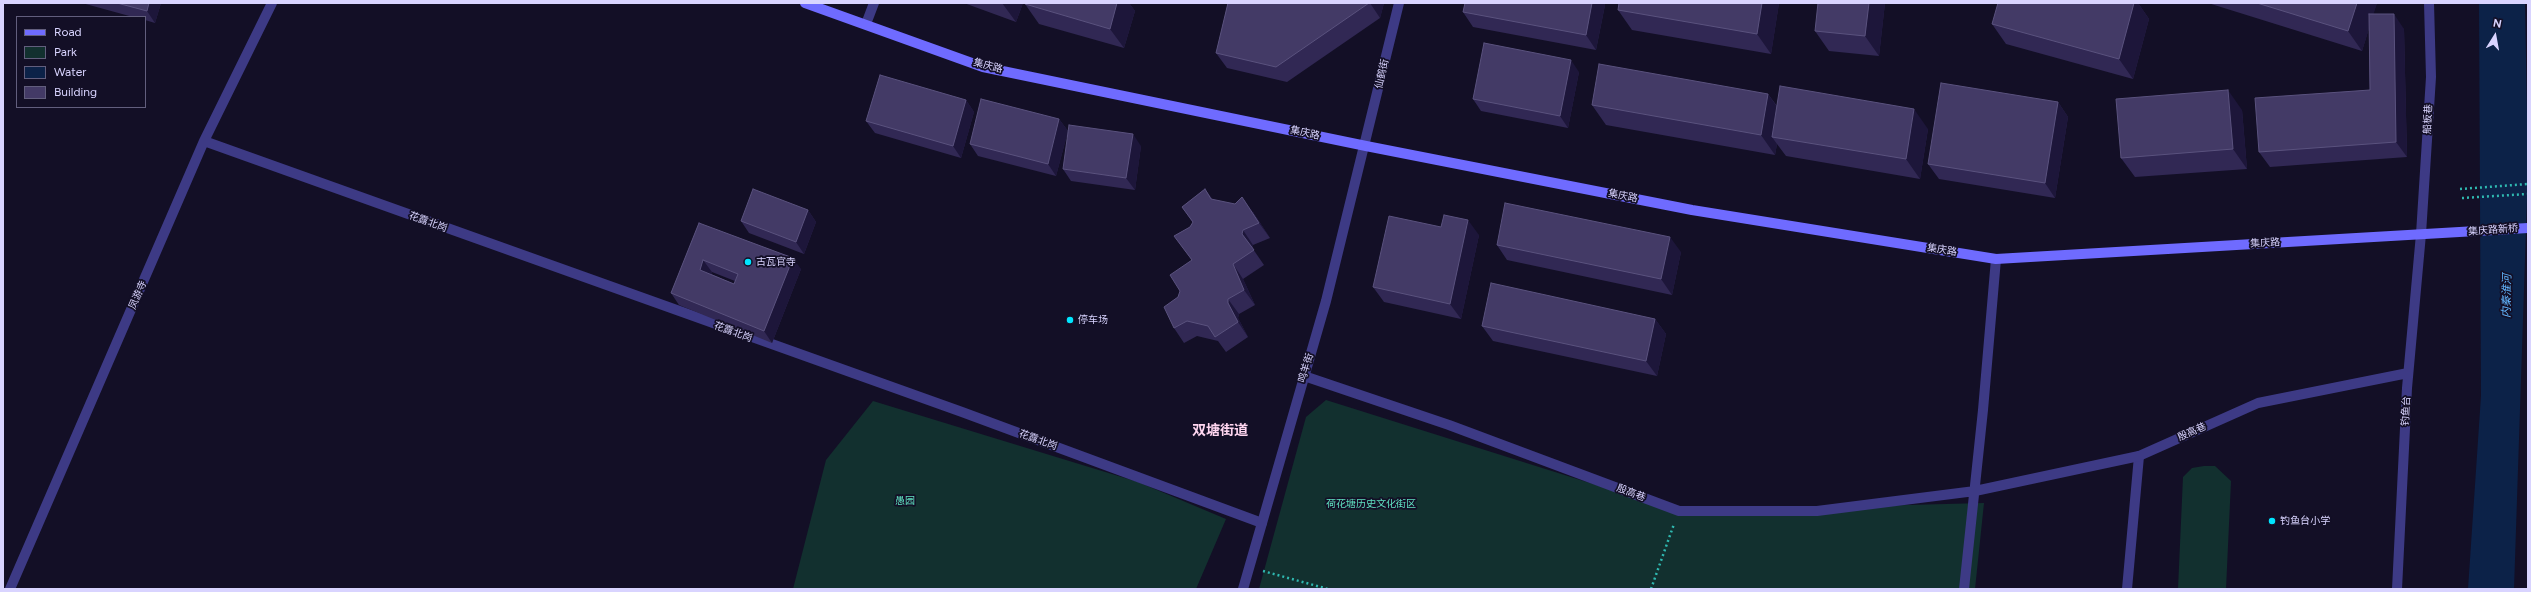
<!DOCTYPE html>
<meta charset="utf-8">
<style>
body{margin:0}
#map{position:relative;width:2531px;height:592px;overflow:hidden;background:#130f26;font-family:Figtree,sans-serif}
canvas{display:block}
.frame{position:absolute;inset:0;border:4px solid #d9d4ff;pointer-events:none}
.legend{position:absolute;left:16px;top:16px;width:130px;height:92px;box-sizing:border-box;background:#130f26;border:1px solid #625e7d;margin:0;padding:5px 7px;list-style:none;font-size:12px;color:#d9d4ff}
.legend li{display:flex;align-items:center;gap:8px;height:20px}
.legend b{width:20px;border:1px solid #625e7d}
.north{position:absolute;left:2475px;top:16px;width:40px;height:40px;-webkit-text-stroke:3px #130f26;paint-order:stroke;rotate:11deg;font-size:11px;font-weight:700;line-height:16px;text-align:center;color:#d9d4ff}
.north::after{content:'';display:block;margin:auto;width:14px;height:18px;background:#d9d4ff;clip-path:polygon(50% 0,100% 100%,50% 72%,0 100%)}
</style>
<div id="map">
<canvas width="2531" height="592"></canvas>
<div class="frame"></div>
<ul class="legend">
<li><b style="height:5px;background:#6f6bff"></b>Road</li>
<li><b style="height:11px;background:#12302f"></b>Park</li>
<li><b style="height:11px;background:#0c2248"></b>Water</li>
<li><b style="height:11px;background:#433a66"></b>Building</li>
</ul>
<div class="north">N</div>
</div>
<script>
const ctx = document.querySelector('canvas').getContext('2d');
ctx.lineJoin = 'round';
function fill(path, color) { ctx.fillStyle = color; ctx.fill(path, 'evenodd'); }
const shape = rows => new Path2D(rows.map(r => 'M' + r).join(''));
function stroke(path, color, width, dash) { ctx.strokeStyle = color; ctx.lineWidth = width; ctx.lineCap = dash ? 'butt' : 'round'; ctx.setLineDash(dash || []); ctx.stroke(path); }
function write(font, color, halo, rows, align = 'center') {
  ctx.font = font + ' Figtree,"Noto Sans SC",sans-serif'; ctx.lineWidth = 3.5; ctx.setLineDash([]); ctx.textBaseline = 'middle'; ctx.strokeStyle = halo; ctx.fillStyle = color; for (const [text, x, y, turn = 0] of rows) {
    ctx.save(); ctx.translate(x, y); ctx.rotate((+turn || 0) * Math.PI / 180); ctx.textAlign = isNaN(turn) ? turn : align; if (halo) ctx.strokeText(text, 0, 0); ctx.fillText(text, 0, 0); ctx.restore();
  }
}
fill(shape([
 [1326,400,1679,511,1984,503,1975,589,1259,589,1306,417],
 [873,401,1138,482,1226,519,1196,589,793,589,826,460],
 [2204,466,2215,466,2231,481,2226,589,2178,589,2183,477,2192,468]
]), '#12302f');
fill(shape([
 [2479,3,2525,3,2528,169,2514,589,2468,589,2481,396]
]), '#0c2248');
stroke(shape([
 [2460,189,2528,184],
 [2462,198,2528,194],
 [1263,571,1328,589],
 [1651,589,1674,524]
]), '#2fb8b0', 2.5, [2, 3]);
stroke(shape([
 [866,24,874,3],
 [2127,589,2139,456]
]), '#3d3a85', 10);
stroke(shape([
 [204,141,962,412,1262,523],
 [1304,376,1449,425,1679,511,1817,511,1975,491,2139,456,2258,403,2408,373],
 [10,589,204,141,272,3],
 [1964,589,1983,410,1996,259],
 [2397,589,2407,388,2421,234,2431,77,2429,3]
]), '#3d3a85', 10);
stroke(shape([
 [1243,589,1326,301,1399,3]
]), '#3d3a85', 10);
stroke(shape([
 [805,3,983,67,1366,146,1692,210,1996,259,2528,228]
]), '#6f6bff', 10);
fill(shape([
 [82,3,161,3,155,23,145,20,145,17,133,17],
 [964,3,1023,3,1016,22],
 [1025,3,1129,3,1135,11,1124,48,1039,24,1025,4],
 [1228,3,1384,3,1380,18,1287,82,1227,68,1216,53],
 [1465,3,1603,3,1605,5,1596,50,1473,27,1463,12],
 [1779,3,1771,54,1632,30,1618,10],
 [1885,3,1879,56,1829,51,1815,31],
 [2134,3,2138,3,2149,19,2133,79,2006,44,1992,24],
 [2208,3,2377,3,2373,14,2404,29,2407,157,2270,167,2259,152,2370,90,2369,28,2362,51],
 [1579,72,1568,128,1481,111,1473,99],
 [1768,94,1777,106,1928,129,1920,179,1786,156,1777,144,1775,155,1606,125,1592,105],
 [966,100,974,112,961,158,875,133,866,121],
 [2058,102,2068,117,2055,198,1939,179,1928,164],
 [2242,110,2247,169,2135,177,2121,158],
 [1059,119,1068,131,1056,176,978,156,970,144],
 [1141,146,1135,190,1071,181,1063,169],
 [1205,189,1213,200,1253,212,1270,238,1253,245,1253,249,1264,265,1243,279,1255,305,1239,314,1238,318,1248,337,1226,352,1218,341,1197,336,1184,343,1174,328,1178,297,1192,260,1174,236,1190,227,1193,223,1182,207],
 [808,210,816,222,804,254,749,233,741,221],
 [699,223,801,269,772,343,679,305,671,293],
 [712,272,735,281,734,284,711,274],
 [1441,227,1479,235,1461,319,1384,302,1373,287],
 [1497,245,1681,252,1672,295,1507,260],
 [1655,319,1666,334,1657,376,1493,341,1482,326]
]), '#312854');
fill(shape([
 [149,3,161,3,155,23,147,11],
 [1002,3,1023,3,1016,22],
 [1117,3,1129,3,1135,11,1124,48,1110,29],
 [1370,3,1384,3,1380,18],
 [1592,3,1603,3,1605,5,1596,50,1586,35],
 [1762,3,1779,3,1771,54,1757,34],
 [1869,3,1885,3,1879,56,1865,36],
 [2134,3,2138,3,2149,19,2133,79,2119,59],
 [2357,3,2377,3,2362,51,2348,31],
 [2394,14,2404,29,2407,157,2396,142],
 [1571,60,1579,72,1568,128,1560,116],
 [2228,90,2242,110,2247,169,2233,149],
 [1768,94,1782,114,1772,137,1777,144,1775,155,1761,135],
 [966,100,974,112,961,158,953,146],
 [2058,102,2068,117,2055,198,2045,183],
 [1914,109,1928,129,1920,179,1906,159],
 [1059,119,1068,131,1056,176,1048,164],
 [1133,134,1141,146,1135,190,1126,178],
 [1242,197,1253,212,1270,238,1259,223],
 [808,210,816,222,804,254,796,242],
 [1468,220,1479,235,1461,319,1450,304],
 [1243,230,1253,245,1253,250,1242,234],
 [1670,237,1681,252,1672,295,1661,279],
 [793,258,801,269,772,343,764,331],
 [703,260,712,272,708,282,700,270],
 [1233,264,1243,279,1255,305,1244,290],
 [1228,299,1239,314,1238,318,1248,337,1238,322,1228,303],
 [1655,319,1666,334,1657,376,1646,361]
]), '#1d163a');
const building = shape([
 [117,3,149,3,147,11,117,3],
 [1025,3,1117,3,1110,29,1025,4,1025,3],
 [1228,3,1369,3,1276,67,1216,53,1228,3],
 [1465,3,1592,3,1586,35,1463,12,1465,3],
 [1619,3,1762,3,1757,34,1618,10,1619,3],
 [1818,3,1869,3,1865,36,1815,31,1818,3],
 [1998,3,2134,3,2119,59,1992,24,1998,3],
 [2257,3,2357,3,2348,31,2257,3],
 [2369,14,2394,14,2396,142,2259,152,2255,98,2370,90,2369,14],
 [1484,43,1571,60,1560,116,1473,99,1484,43],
 [1599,64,1768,94,1761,135,1592,105,1599,64],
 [880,75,966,100,953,146,866,121,880,75],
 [1941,83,2058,102,2045,183,1928,164,1941,83],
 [1780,86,1914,109,1906,159,1772,137,1780,86],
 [2228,90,2233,149,2121,158,2116,99,2228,90],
 [981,99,1059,119,1048,164,970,144,981,99],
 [1069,125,1133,134,1126,178,1063,169,1069,125],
 [753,189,808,210,796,242,741,221,753,189],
 [1205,189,1211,199,1235,204,1242,197,1259,223,1243,230,1242,234,1254,250,1233,264,1244,290,1228,299,1228,303,1238,322,1215,337,1208,326,1187,321,1174,328,1164,307,1178,297,1180,291,1170,275,1192,260,1174,236,1190,227,1193,222,1182,207,1205,189],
 [1505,203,1670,237,1661,279,1497,245,1505,203],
 [1444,215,1468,220,1450,304,1373,287,1389,216,1441,227,1444,215],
 [699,223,793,258,764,331,671,293,699,223],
 [703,260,738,274,734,284,700,270,703,260],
 [1491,283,1655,319,1646,361,1482,326,1491,283]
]);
fill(building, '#433a66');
stroke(building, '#5a527e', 1);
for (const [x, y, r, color] of [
 [748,262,4,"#00e5ff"],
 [1070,320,4,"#00e5ff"],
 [2272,521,4,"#00e5ff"]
]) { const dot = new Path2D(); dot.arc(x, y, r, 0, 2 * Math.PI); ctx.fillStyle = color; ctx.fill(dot); stroke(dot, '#130f26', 1.5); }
write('10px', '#d9d4ff', '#130f26', [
 ["集庆路",988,66,15],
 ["仙鹤街",1382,74,-77],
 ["船板巷",2428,119,-87],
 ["集庆路",1305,133,12],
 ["集庆路",1623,196,11],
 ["花露北岗",428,222,20],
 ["集庆路新桥",2493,230,-4],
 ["集庆路",2265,243,-3],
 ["集庆路",1942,250,9],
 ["凤游寺",138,295,-67],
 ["花露北岗",733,332,20],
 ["鸣羊街",1306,368,-73],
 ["钓鱼台",2406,411,-87],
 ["殷高巷",2192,432,-24],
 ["花露北岗",1038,440,20],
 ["殷高巷",1631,493,20]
]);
write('10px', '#d9d4ff', '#130f26', [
 ["古瓦官寺",756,262],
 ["停车场",1078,320],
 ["钓鱼台小学",2280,521]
], 'left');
write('10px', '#5fe0c0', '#130f26', [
 ["愚园",905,501],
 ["荷花塘历史文化街区",1371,504]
]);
write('italic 11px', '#62b6ff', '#130f26', [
 ["内秦淮河",2507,296,-89]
]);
write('bold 14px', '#ffd6f0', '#130f26', [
 ["双塘街道",1220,431]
]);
</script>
